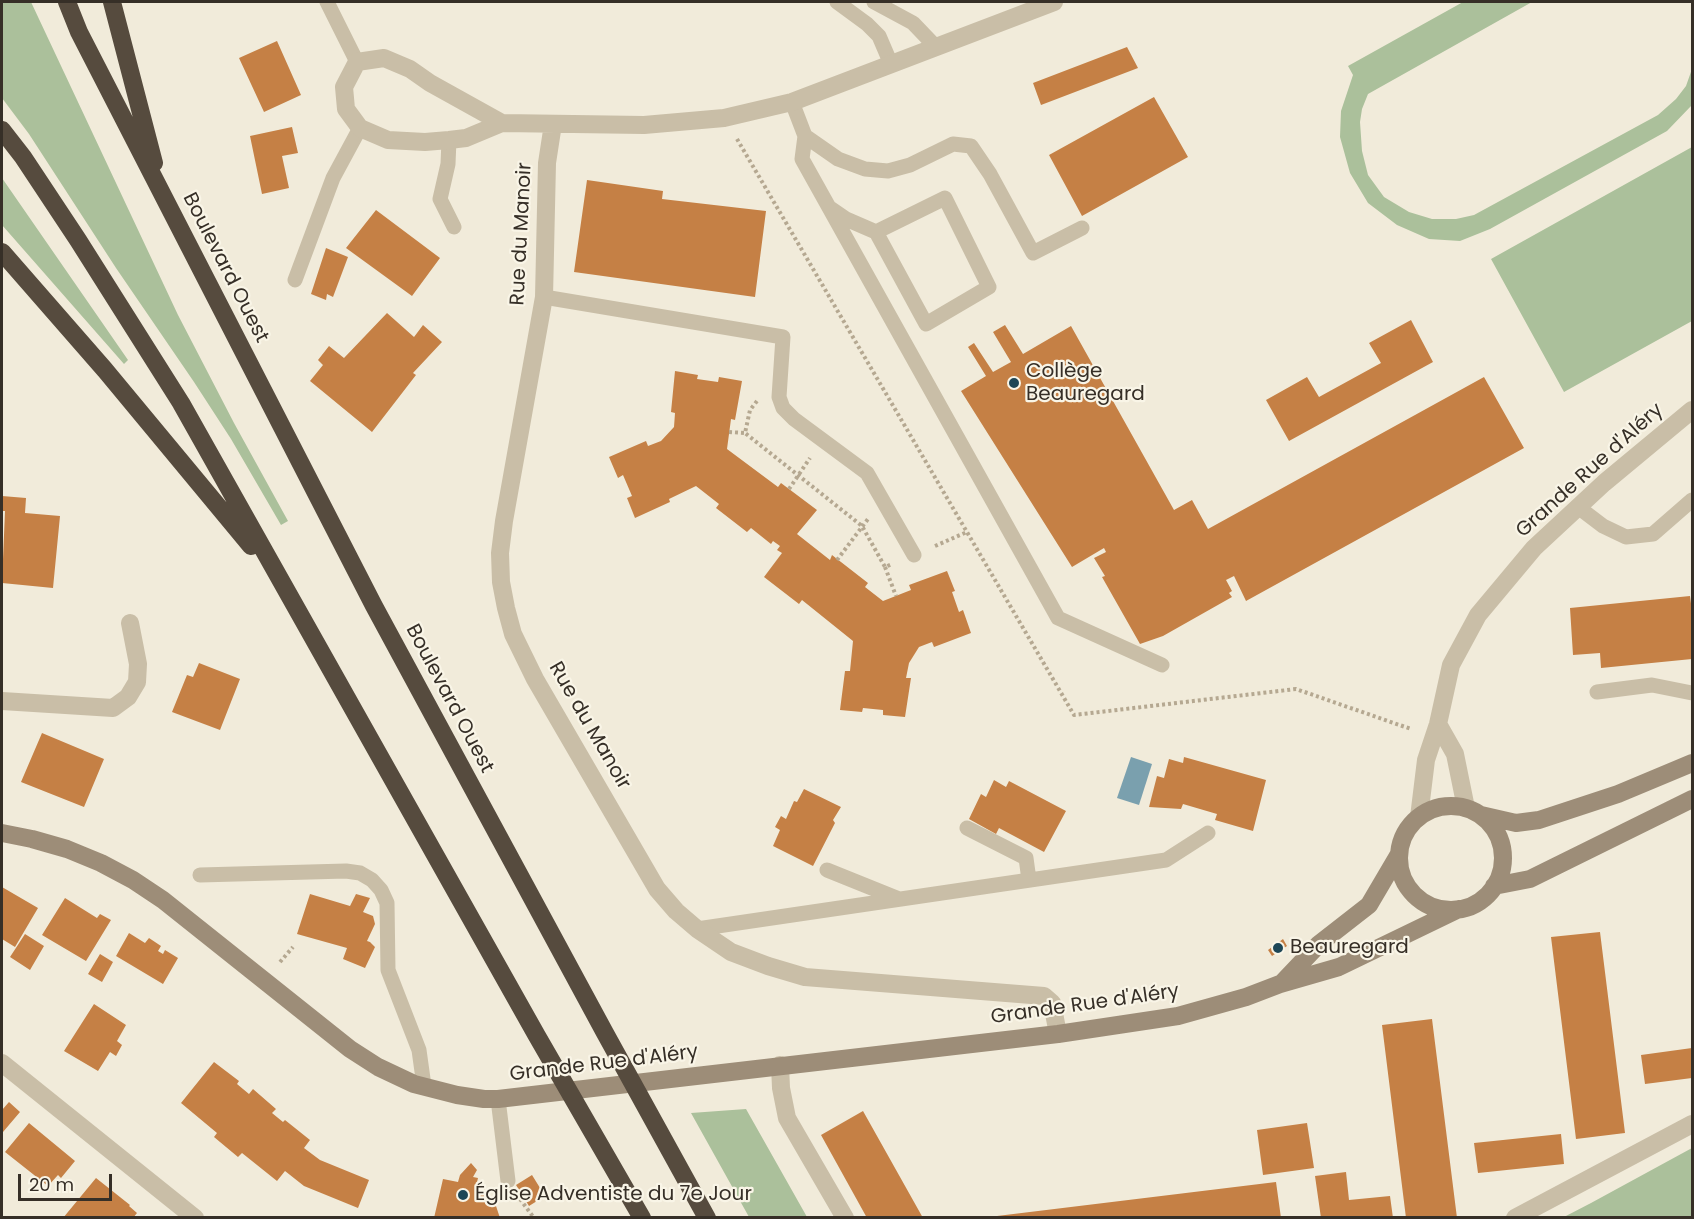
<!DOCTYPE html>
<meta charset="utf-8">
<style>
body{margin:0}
#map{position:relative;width:1694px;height:1219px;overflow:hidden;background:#f1ebda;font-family:Poppins,sans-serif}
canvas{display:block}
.frame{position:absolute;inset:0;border:3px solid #362f27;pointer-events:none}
.scale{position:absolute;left:18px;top:1174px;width:94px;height:27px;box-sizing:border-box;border:3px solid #362f27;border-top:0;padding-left:8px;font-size:18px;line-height:21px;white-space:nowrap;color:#362f27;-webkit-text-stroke:4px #f9f5e7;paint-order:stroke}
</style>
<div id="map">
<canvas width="1694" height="1219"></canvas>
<div class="frame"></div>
<div class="scale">20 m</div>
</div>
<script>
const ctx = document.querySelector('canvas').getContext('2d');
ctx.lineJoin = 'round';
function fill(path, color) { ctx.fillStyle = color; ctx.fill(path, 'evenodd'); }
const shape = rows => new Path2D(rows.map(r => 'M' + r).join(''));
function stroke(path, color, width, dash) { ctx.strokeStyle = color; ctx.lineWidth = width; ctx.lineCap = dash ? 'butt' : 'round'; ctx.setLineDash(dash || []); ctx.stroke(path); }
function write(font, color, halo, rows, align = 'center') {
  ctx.font = font + ' Poppins,sans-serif'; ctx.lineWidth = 4.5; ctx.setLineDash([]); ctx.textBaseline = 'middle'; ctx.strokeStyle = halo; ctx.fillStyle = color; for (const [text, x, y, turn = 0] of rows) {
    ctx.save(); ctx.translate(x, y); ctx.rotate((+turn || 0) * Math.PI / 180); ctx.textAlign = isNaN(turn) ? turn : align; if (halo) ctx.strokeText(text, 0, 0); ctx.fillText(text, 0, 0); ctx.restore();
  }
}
fill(shape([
 [2,2,31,2,178,315,234,423,288,521,281,525,231,439,194,382,116,268,29,134,2,98],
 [1463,2,1532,2,1368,94,1362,109,1360,122,1362,151,1368,175,1384,197,1409,212,1432,219,1456,219,1474,215,1658,115,1676,99,1686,86,1692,69,1692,105,1667,131,1490,229,1460,241,1429,239,1397,225,1368,203,1350,173,1340,137,1341,111,1353,75,1348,66],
 [1692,147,1692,321,1564,392,1491,259],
 [2,178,128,360,124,364,2,225],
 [746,1109,807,1217,749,1217,691,1113],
 [1692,1148,1692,1217,1564,1217,1591,1203]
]), '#abc09b');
fill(shape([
 [1131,757,1152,764,1139,805,1117,798]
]), '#7aa0ae');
fill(shape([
 [277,41,301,95,264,112,239,58],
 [1127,47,1138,68,1041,105,1033,83],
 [1154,97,1188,157,1082,216,1049,155],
 [292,127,298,153,282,156,289,188,262,194,250,136],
 [587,180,663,191,662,199,766,211,755,297,574,272],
 [376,210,440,258,412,296,346,248],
 [326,248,348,257,333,297,327,294,326,300,311,294],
 [387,313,414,337,423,325,442,342,413,373,416,375,372,432,310,381,323,365,318,360,329,346,344,358],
 [1411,320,1433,362,1289,441,1266,400,1307,377,1319,397,1381,363,1369,343],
 [1005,325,1023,354,1071,326,1174,510,1192,500,1208,529,1484,377,1524,448,1246,601,1234,576,1226,580,1232,591,1229,593,1232,597,1163,636,1140,644,1102,577,1105,576,1094,558,1106,552,1104,548,1072,567,961,391,986,376,968,347,974,343,993,372,1011,362,993,332],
 [675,371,698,375,697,379,718,382,719,377,742,381,735,420,731,419,727,449,778,487,781,483,817,510,797,534,830,560,832,555,868,583,865,587,883,601,911,590,909,585,947,571,955,591,952,592,959,612,963,610,971,633,934,647,932,642,919,647,909,663,906,678,911,678,905,717,883,715,883,710,863,708,862,712,840,710,845,671,850,671,853,641,802,600,799,604,764,577,782,553,777,550,780,546,773,541,771,544,751,528,747,532,716,508,719,504,696,486,669,499,670,502,635,518,627,498,632,496,623,475,618,478,609,457,646,441,648,446,661,441,674,427,675,413,671,412],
 [2,496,26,498,25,513,60,516,53,588,2,583,5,511,2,511],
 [1690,596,1692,611,1692,659,1601,668,1600,653,1573,655,1570,608],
 [199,663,240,679,220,730,172,712,187,675,193,677],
 [42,733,104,759,84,807,21,782],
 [1184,757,1266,780,1253,831,1215,820,1217,814,1183,804,1181,809,1149,807,1157,776,1164,778,1169,759,1183,763],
 [994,780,1006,787,1009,781,1066,811,1044,852,999,828,996,834,969,819,981,794,986,797],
 [804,789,841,807,833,820,835,823,813,866,773,846,780,830,775,827,781,816,786,819,794,801,797,802],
 [2,887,38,908,15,947,2,939],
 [310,894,350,906,356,894,370,898,363,912,373,916,375,924,367,941,370,942,375,947,365,968,343,959,347,948,297,934],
 [65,898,97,918,100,914,111,920,86,961,42,935],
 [1600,932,1625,1133,1576,1139,1551,937],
 [129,933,145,943,149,938,161,946,158,951,163,954,165,950,178,958,163,984,116,956],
 [25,934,44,946,30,970,10,957],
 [1283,939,1287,946,1272,956,1268,950],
 [100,954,113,962,102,982,88,974],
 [94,1004,126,1025,117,1041,122,1045,116,1056,110,1052,98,1071,64,1051],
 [1432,1019,1457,1218,1406,1218,1382,1025],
 [1692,1048,1692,1078,1645,1084,1641,1055],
 [214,1062,239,1081,237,1084,249,1094,253,1089,276,1109,272,1113,283,1122,285,1120,310,1140,304,1148,320,1160,369,1180,358,1208,304,1186,285,1171,277,1181,242,1153,238,1157,214,1137,217,1133,181,1103],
 [9,1102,20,1112,3,1132,2,1130,2,1110],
 [863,1111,923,1218,867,1218,821,1135],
 [29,1123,75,1161,61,1178,58,1175,48,1186,5,1152],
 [1307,1123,1314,1168,1263,1175,1257,1130],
 [1561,1134,1564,1164,1478,1173,1474,1143],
 [471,1163,477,1170,473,1177,478,1178,476,1186,484,1188,490,1204,495,1203,500,1218,434,1218,443,1179,458,1182,460,1175],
 [1346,1172,1349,1200,1390,1196,1393,1218,1321,1218,1315,1176],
 [532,1175,545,1196,529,1206,516,1185],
 [96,1178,130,1205,129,1206,137,1213,133,1218,63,1218],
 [1276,1182,1281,1218,997,1218,997,1216]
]), '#c58045');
stroke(shape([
 [737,139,1074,715,1296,689,1411,729],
 [757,401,750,410,745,433,862,526,885,567,892,564],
 [729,432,745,433],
 [789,489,810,458],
 [935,546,967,532],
 [837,560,868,519],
 [885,567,896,596],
 [280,962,293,947],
 [520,1199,534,1218]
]), '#b5a891', 4, [3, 3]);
stroke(shape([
 [327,2,357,62],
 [837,2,867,24,879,36,891,64],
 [874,2,913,23,935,46],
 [792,102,805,136,838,159,865,169,888,171,910,165,953,144,971,146,990,174,1033,253,1082,228],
 [805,136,802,159,1058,618,1162,665],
 [449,140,448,164,440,199,454,227],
 [830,208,846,219,876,232,926,324,989,287,945,198,876,232],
 [295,280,333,178,360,128],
 [544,297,783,337,779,397,783,408,794,419,867,473,914,555],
 [1578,507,1603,526,1626,537,1653,534,1692,500],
 [1597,692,1652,685,1692,693],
 [967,828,1026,858,1029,880],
 [827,870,899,899],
 [200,875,346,871,360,873,372,880,381,890,387,903,388,970,419,1050,424,1086],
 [697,929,1166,860,1208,833],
 [498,1099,508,1181]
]), '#c9bea7', 15);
stroke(shape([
 [502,123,430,83,410,69,384,58,357,62,344,87,346,109,360,128,388,140,425,142,449,140,466,138,502,123,644,125,724,118,792,102,1054,2],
 [553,124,547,163,544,297,504,521,500,553,501,582,506,608,513,634,535,679,657,889,676,911,697,929,731,952,768,966,805,977,1044,996,1052,1003,1058,1034],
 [2,701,113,708,128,697,137,682,138,664,130,623],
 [1438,724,1455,754,1466,808],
 [1419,817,1426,760,1438,724,1451,665,1478,615,1534,548,1604,483,1692,410],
 [2,1063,195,1218],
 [780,1065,781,1088,787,1118,845,1218],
 [1515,1218,1692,1124]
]), '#c9bea7', 18);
stroke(shape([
 '1399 858a52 52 0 1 1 104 0a52 52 0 1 1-104 0Z',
 [1481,815,1516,823,1539,820,1618,794,1692,763],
 [2,833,32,839,67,849,101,863,133,880,163,900,350,1049,378,1067,414,1084,457,1095,484,1099,498,1099,1058,1034,1178,1016,1246,997,1280,984,1339,967,1459,909],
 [1494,886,1530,879,1692,799],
 [1282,983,1319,944,1369,905,1399,854]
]), '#9d8d78', 18);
stroke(shape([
 [67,2,79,32,374,606,605,1033,707,1218],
 [112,2,154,163],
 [2,130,23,157,78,240,181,403,537,1036,642,1218],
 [2,252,105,370,251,546]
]), '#564b3e', 18);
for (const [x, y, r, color] of [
 [1014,383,6,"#1d4656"],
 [1278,948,6,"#1d4656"],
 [463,1195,6,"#1d4656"]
]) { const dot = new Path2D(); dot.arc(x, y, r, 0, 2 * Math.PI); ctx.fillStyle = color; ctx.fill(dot); stroke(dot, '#f9f5e7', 2); }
write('20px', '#362f27', '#f9f5e7', [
 ["Rue du Manoir",522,234,-87],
 ["Boulevard Ouest",225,268,63],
 ["Grande Rue d'Aléry",1590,471,-42],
 ["Boulevard Ouest",449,699,62],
 ["Rue du Manoir",589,726,60],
 ["Grande Rue d'Aléry",1085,1005,-8],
 ["Grande Rue d'Aléry",604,1064,-7]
]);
write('20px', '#362f27', '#f9f5e7', [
 ["Collège",1026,372],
 ["Beauregard",1026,395],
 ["Beauregard",1290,948],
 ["Église Adventiste du 7e Jour",475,1195]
], 'left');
</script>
